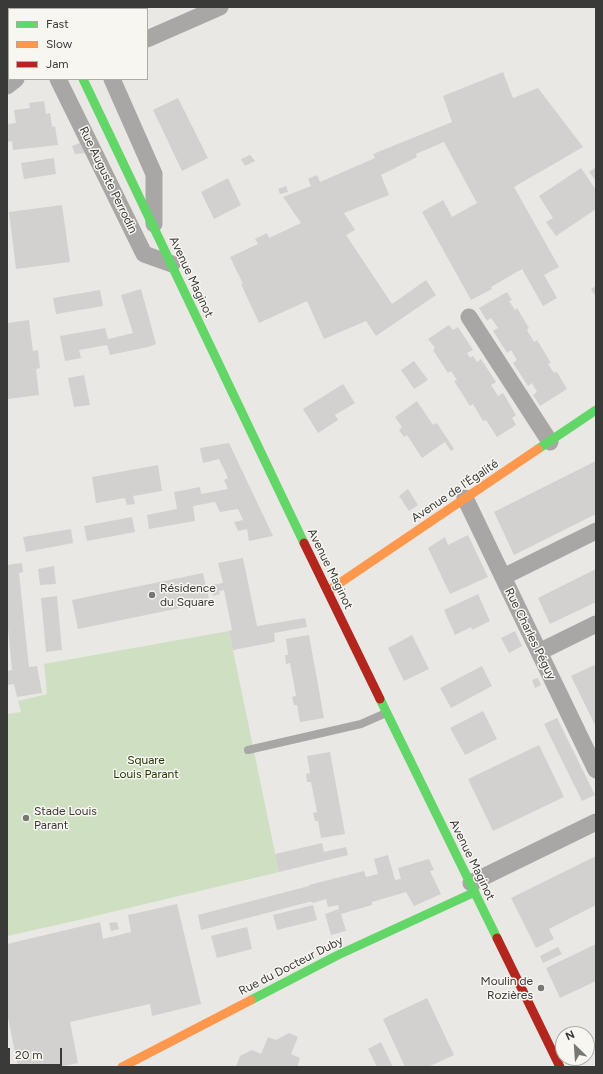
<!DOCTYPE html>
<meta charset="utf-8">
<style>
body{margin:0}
#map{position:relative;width:603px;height:1074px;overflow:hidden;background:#e9e8e5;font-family:Figtree,sans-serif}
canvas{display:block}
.frame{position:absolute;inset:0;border:8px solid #3a3a38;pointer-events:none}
.legend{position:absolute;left:8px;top:8px;width:140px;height:72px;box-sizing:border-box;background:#f8f6f1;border:1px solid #acaba7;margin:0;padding:5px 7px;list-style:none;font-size:12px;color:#3a3a38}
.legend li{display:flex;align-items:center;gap:8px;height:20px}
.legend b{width:20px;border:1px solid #acaba7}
.north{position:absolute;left:555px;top:1026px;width:40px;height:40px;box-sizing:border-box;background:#f8f6f1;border:1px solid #acaba7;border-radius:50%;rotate:335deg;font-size:11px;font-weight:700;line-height:16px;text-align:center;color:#3a3a38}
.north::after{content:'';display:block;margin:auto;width:14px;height:18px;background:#777775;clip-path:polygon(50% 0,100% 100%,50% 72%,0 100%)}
.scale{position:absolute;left:8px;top:1048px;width:54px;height:18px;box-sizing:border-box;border:2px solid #3a3a38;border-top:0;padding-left:5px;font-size:12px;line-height:14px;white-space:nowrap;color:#3a3a38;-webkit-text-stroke:3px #f8f6f1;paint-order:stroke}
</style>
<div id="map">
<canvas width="603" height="1074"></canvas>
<div class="frame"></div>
<ul class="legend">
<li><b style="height:5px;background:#63d668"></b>Fast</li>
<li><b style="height:5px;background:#ff974d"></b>Slow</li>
<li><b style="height:5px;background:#b3261e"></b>Jam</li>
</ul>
<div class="north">N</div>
<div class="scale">20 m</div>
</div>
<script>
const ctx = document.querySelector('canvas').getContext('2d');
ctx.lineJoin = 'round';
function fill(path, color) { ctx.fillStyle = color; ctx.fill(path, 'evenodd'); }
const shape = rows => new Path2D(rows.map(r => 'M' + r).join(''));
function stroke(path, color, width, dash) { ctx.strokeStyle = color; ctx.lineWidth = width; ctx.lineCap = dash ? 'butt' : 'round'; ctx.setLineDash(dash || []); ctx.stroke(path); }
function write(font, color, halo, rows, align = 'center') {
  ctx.font = font + ' Figtree,sans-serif'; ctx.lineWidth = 3; ctx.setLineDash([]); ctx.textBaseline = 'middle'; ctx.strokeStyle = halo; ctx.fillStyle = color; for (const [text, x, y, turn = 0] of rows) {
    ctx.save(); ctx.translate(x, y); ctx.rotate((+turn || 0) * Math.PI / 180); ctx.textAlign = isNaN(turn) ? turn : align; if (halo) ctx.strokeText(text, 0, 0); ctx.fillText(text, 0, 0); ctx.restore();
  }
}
fill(shape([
 [229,631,279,872,70,922,7,936,7,714,21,712,18,701,47,694,44,664]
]), '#cfdfc2');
fill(shape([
 [503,72,513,98,538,88,583,147,514,187,559,267,544,275,557,298,543,306,522,269,491,287,492,289,471,300,422,212,443,200,452,217,477,203,444,142,416,154,417,157,381,175,389,195,344,213,355,230,346,235,392,304,426,280,436,295,376,336,366,321,324,339,307,301,259,323,241,284,243,284,230,257,258,244,255,239,267,233,269,238,301,223,283,197,311,186,308,179,317,175,320,182,375,158,373,154,452,122,443,96],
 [178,98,208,158,182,171,153,110],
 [44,101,46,114,50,113,52,127,55,126,58,145,13,150,12,141,7,142,7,124,16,123,14,110,30,108,29,103],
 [82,142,87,153,75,154,72,146],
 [250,155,255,161,245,166,241,159],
 [54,158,56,174,24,179,21,163],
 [596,167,596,181,589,172],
 [581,168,596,190,596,209,556,236,546,222,553,218,539,196],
 [228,178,241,205,214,219,201,192],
 [286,186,288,192,280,194,278,189],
 [62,205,70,262,16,269,9,212],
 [596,286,596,297,591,289],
 [141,289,156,344,148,347,110,355,107,345,79,350,81,358,65,361,60,336,105,328,108,339,133,333,121,295],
 [100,290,103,306,56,314,53,298],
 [507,292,512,300,509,301,515,310,517,308,529,328,527,330,534,342,537,340,551,363,548,364,554,373,557,372,567,389,540,406,533,395,537,392,532,383,528,386,513,363,517,360,511,350,507,353,493,331,498,328,491,318,487,321,479,308],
 [29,320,33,351,38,350,40,368,36,369,39,395,8,399,7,323],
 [449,325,453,330,458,327,473,350,467,353,470,358,473,356,477,362,481,359,496,382,491,385,498,396,503,393,516,415,512,418,516,425,497,437,486,420,483,421,473,404,470,406,454,381,457,380,451,371,448,373,433,350,435,348,428,339],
 [414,361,428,380,414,389,401,370],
 [84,375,90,405,74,407,68,378],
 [343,384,355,403,335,415,338,420,318,433,303,409],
 [417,401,433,425,437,423,454,449,451,451,445,442,422,458,407,435,404,437,399,430,402,427,395,417],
 [229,443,273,536,249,541,247,529,238,531,234,522,243,520,238,509,220,512,215,502,193,506,195,521,149,529,147,515,177,509,174,492,200,487,201,494,228,489,224,480,228,478,219,459,203,463,200,448],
 [596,461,596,514,514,555,494,512],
 [158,465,162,491,133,496,135,504,127,505,125,498,96,503,92,477],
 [408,489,418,505,409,511,399,496],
 [132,517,135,532,87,541,84,526],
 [71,529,73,543,26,552,23,537],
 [468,535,488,577,450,594,428,548,445,537,448,545],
 [243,558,257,626,305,618,307,627,274,633,275,642,233,650,229,631,232,630,224,590,219,591,220,594,213,596,212,592,208,593,209,602,78,629,72,600,203,573,206,586,223,583,218,563],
 [22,563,23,572,19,573,29,667,37,666,42,693,17,697,14,684,7,685,7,671,12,670,7,618,7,565],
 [54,566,56,584,40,585,38,569],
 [596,569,596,602,550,624,538,598],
 [478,594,490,621,472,630,471,627,455,635,444,610],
 [57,596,62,650,46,652,41,598],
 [515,631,522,646,509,653,501,638],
 [309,635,324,718,300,722,297,705,294,705,292,697,296,696,290,663,286,664,285,655,288,655,286,639],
 [412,635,429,669,404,681,388,648],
 [594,665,596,669,596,727,571,676],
 [482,666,492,686,451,708,440,688],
 [538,678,541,685,535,688,532,680],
 [483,711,497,739,465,755,450,728],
 [557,718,595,795,582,801,544,724],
 [539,745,564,797,493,831,468,779],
 [330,752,345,834,321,838,318,821,315,821,313,813,317,812,311,782,307,782,306,774,310,773,307,756],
 [322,843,324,852,346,847,348,855,279,872,275,854],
 [388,855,395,880,401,879,398,868,429,859,434,870,430,871,441,894,414,906,406,892,372,902,372,905,341,914,346,931,331,935,325,914,339,909,338,905,328,907,326,899,313,903,312,902,309,902,201,930,198,915,309,886,309,885,364,871,366,877,378,874,374,859],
 [596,856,596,905,549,929,554,939,536,948,511,898],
 [177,904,201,1004,152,1016,150,1004,70,1022,78,1063,59,1067,18,1067,7,1013,7,944,100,922,103,939,131,932,128,915],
 [313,905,317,920,277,930,273,915],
 [117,922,119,929,111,931,109,923],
 [247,927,252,949,217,958,211,936],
 [596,944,596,981,560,998,546,968],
 [558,947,562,954,543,963,540,956],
 [427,998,454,1055,428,1067,405,1067,383,1019],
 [289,1033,298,1037,291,1054,300,1058,297,1067,236,1067,240,1056,252,1050,261,1054,268,1037,276,1040],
 [381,1042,393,1067,377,1067,368,1049]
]), '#d2d1cf');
stroke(shape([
 [248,750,361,724,386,713]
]), '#a8a7a6', 8);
stroke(shape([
 [88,9,89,7],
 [147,39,220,7],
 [58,79,144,254,172,264],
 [112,79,154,174,154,224],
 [7,86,16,79],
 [469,317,550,442],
 [465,498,539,652,596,770],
 [503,577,596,531],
 [539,652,596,624],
 [471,883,596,822]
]), '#a8a7a6', 17);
stroke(shape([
 [47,7,48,9],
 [83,79,304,543],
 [538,449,596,410],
 [380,699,497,938],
 [251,1000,338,955,475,892]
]), '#63d668', 9);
stroke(shape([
 [328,591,538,449],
 [122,1067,251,1000]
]), '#ff974d', 9);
stroke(shape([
 [304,543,380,699],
 [497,938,560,1067]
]), '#b3261e', 9);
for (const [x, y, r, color] of [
 [152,595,4,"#777775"],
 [26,818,4,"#777775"],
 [541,988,4,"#777775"]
]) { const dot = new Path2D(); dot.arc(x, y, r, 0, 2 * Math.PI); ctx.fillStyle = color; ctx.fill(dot); stroke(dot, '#f8f6f1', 1.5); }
write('12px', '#3a3a38', '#f8f6f1', [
 ["Rue Auguste Perrodin",108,180,64],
 ["Avenue Maginot",191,277,65],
 ["Avenue de l'Égalité",455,491,-34],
 ["Avenue Maginot",330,569,64],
 ["Rue Charles Péguy",530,634,64],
 ["Avenue Maginot",472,860,64],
 ["Rue du Docteur Duby",291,966,-27]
]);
write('12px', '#3a3a38', '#f8f6f1', [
 ["Résidence",160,588],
 ["du Square",160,602],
 ["Stade Louis",34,811],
 ["Parant",34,825],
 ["Moulin de",533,981,"right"],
 ["Rozières",533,995,"right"]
], 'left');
write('12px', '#1d3800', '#f8f6f1', [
 ["Square",146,760],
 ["Louis Parant",146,774]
]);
</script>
